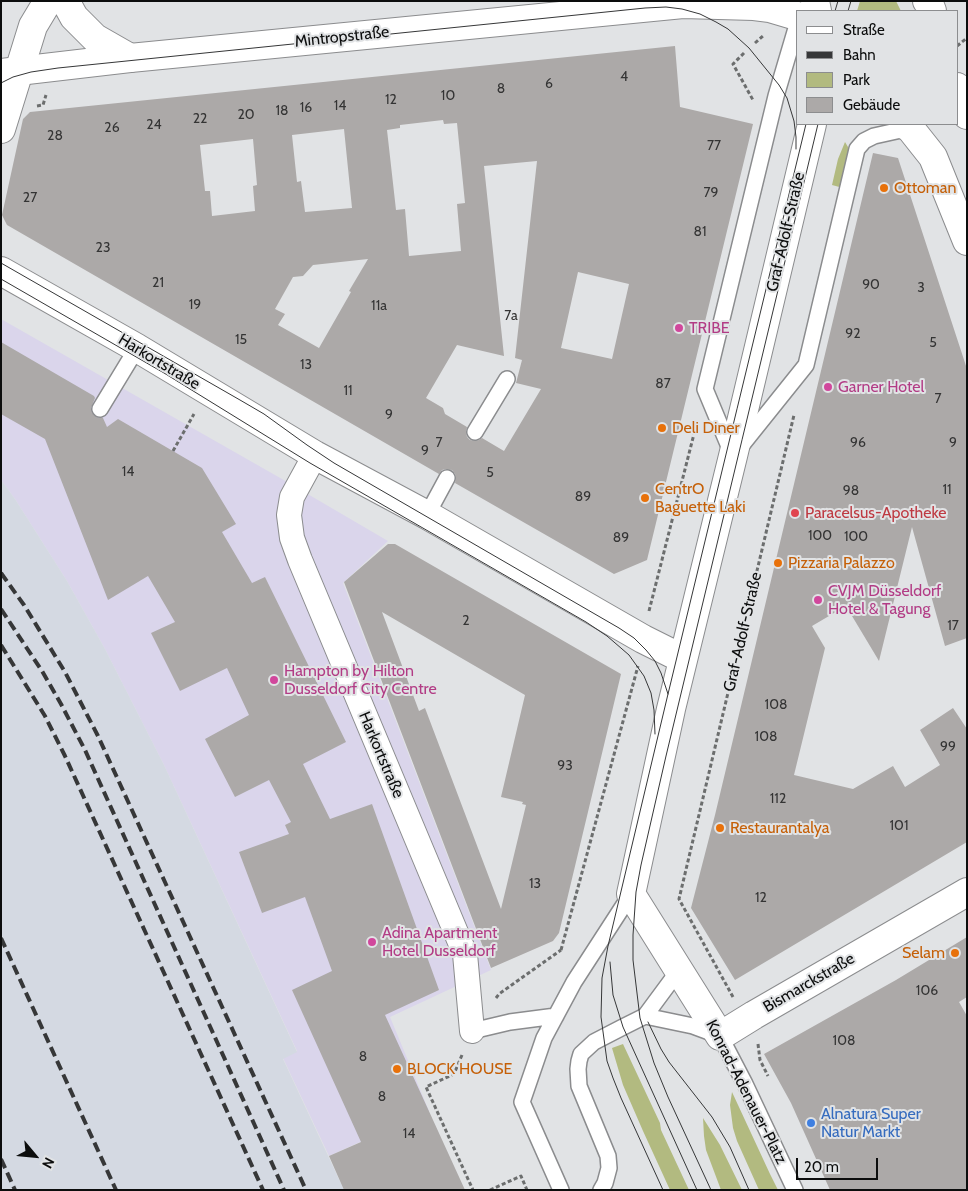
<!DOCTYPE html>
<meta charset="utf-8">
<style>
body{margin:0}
#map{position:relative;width:968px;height:1191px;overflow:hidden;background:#e1e3e5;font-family:Cabin,sans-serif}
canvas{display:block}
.frame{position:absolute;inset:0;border:2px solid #0c0d0d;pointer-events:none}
.legend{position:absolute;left:796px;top:10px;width:162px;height:115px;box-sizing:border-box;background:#e1e3e5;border:1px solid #8c8d8f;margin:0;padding:6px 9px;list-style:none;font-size:15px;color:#0c0d0d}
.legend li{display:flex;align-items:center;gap:10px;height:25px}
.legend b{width:25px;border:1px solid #8c8d8f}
.north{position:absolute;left:10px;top:1131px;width:50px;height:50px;-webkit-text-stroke:4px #e1e3e5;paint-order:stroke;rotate:118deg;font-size:14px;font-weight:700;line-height:20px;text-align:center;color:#0c0d0d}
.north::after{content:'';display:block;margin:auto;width:18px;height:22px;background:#0c0d0d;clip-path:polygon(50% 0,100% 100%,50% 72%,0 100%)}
.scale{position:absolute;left:796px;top:1158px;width:82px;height:22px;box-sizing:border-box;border:2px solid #0c0d0d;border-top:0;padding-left:6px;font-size:15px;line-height:18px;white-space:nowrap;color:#0c0d0d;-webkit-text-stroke:4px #e1e3e5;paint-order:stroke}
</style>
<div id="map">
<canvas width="968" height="1191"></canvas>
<div class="frame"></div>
<ul class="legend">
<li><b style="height:6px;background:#fff"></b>Straße</li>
<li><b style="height:6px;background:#363738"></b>Bahn</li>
<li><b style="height:14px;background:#b2ba80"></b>Park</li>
<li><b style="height:14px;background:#aca9a8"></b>Gebäude</li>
</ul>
<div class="north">N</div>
<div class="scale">20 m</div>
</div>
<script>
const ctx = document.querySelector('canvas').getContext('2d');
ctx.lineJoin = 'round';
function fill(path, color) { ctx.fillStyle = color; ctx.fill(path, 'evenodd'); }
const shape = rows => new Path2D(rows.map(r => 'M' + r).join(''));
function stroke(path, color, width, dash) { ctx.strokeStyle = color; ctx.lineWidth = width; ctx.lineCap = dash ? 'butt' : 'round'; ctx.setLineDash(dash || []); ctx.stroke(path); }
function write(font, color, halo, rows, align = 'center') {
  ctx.font = font + ' Cabin,sans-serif'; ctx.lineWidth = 4; ctx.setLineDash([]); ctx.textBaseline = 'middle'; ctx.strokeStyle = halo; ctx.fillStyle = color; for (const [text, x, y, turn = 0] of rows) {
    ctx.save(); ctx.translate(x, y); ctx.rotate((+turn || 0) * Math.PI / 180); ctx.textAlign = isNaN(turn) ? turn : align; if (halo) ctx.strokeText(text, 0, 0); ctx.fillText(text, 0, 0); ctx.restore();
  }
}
fill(shape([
 [1,319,282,479,388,541,343,583,491,970,390,1017,429,1111,329,1156,283,1058,297,1051,164,765,105,649,67,581,15,499,1,480]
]), '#dad5eb');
fill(shape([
 [1,480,15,499,67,581,105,649,164,765,297,1052,283,1059,344,1190,1,1190]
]), '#d4d9e2');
fill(shape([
 [860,1,896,1,901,11,857,11],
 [845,142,848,147,849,156,843,188,832,185,838,159],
 [623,1044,660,1123,661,1130,689,1190,670,1190,643,1131,623,1085,612,1048],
 [732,1092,770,1174,778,1190,759,1190,737,1141,733,1128,730,1105],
 [703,1118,720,1145,742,1190,721,1190,706,1150,704,1136]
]), '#b2ba80');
fill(shape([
 [675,46,680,107,753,124,647,560,614,574,455,483,456,477,455,474,452,470,446,469,442,470,439,474,7,225,2,215,23,119,30,112],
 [443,120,444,124,457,123,465,203,457,204,461,251,409,256,405,209,396,210,387,130,400,128,400,125],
 [344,129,352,208,305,212,301,181,297,182,292,135],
 [253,139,257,185,253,186,255,211,212,216,210,191,205,191,200,145],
 [537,161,515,358,522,360,516,383,541,389,504,451,482,438,479,440,475,441,470,440,467,437,466,432,467,427,445,414,443,408,426,398,457,345,504,356,484,166],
 [368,259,349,291,351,292,319,348,278,325,285,314,275,309,293,277,303,276,313,265],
 [578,272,629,284,612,359,561,348],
 [873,153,898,158,967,369,967,638,945,646,912,527,879,661,846,606,812,626,825,648,794,775,853,789,893,766,905,787,940,765,920,730,953,708,967,729,967,842,735,980,691,908,715,815],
 [1,342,94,396,95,398,91,408,92,413,96,417,99,418,103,418,107,427,118,419,202,468,236,524,222,532,252,583,265,577,346,742,303,764,330,819,372,804,439,990,385,1015,465,1190,344,1190,329,1156,361,1142,292,990,332,971,305,897,262,913,239,852,289,834,285,825,291,822,269,780,235,797,205,739,249,715,227,668,180,691,151,633,175,622,148,576,108,600,45,439,1,414],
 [388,544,395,544,621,674,559,933,553,941,491,968,344,582],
 [382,612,525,695,501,797,523,802,522,804,526,805,501,909,425,708,419,711],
 [967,937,967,997,959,1002,967,1016,967,1190,830,1190,791,1103,764,1054,896,980]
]), '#aca9a8');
const service = shape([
 [797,25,776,96,705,389,733,456,806,365,857,149,864,141,874,136,910,128],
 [100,409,137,348],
 [475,432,507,379],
 [427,515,447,478],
 [645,1016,693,1026,720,1036,745,1084,795,1190],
 [472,1031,510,1022,556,1016],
 [561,1190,522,1102,544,1038,574,982,631,894],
 [601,1190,605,1183,609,1168,608,1156,579,1086,578,1069,579,1061,581,1054,594,1042,623,1027,645,1016,679,970]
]);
const pedestrian = shape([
 [315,455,292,497,289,515,292,538,300,560,465,954,472,1031]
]);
const minor = shape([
 [68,1,68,6,74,17,95,38,130,58],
 [812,124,733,456,671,709,631,894,720,1036,754,1015,967,892],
 [1,129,33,26,48,1],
 [1,271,137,348,315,455,427,515,643,639,683,659]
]);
const tertiary = shape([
 [1,73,130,58,683,4,754,6,770,8,797,16]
]);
const secondary = shape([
 [815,1,817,11],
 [927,1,929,3,932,11],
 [957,87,967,115],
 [903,124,910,128,933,157,967,241]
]);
stroke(service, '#8b8c8e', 18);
stroke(pedestrian, '#8b8c8e', 26);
stroke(minor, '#8b8c8e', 30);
stroke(tertiary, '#8b8c8e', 30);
stroke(secondary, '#8b8c8e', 30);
stroke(shape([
 [755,43,764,35],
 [957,46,967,38],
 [744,53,733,64,753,100],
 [37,106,43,105,46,95],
 [173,451,194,414],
 [649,611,696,426],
 [561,950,638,666],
 [733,997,679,899,794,415],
 [496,998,499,994,561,950],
 [758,1044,760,1060,768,1076],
 [462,1055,454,1074,426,1087,473,1190],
 [490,1190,521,1176,527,1190]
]), '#6c6e6e', 3, [4, 2.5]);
stroke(service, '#fff', 15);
stroke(pedestrian, '#fff', 24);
stroke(minor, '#fff', 28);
stroke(tertiary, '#fff', 28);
stroke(secondary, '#fff', 28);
stroke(shape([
 [835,11,838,1],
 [848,11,851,1],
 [1,83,13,77,31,72,58,68,645,8,666,7,682,9,700,14,716,22,728,29,749,48,779,85,787,98,794,121,796,137,796,149],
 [1,263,240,400,264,414,307,445,334,463,619,628,634,638,646,650,655,661,661,673,668,694],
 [1,279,164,373,310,463,586,622,607,636,629,655,644,676,651,693,654,710,655,734],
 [610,962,613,995,623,1027,697,1190],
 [648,1022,661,1049,669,1062,712,1117,730,1147,749,1190],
 [663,1190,621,1098,613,1078,607,1061,601,1017,602,978,608,946,668,694,806,124],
 [711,1190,668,1097,654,1063,640,1018,633,960,633,935,636,892,641,865,666,756,818,124]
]), '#363738', 1);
stroke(shape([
 [1,573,24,605,65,672,98,736,306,1190],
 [1,609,42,671,61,704,85,750,284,1190],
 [1,645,45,716,65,756,263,1190],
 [1,938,116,1190],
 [1,1159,15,1190]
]), '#363738', 4, [10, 5]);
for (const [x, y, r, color] of [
 [884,188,5,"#e8710a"],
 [679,328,5,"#d1479c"],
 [828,387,5,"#d1479c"],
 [662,428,5,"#e8710a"],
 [645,498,5,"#e8710a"],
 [795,513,5,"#e0444e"],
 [778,563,5,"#e8710a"],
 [818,600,5,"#d1479c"],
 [274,680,5,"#d1479c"],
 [720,828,5,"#e8710a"],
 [372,942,5,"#d1479c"],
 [955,953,5,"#e8710a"],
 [397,1069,5,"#e8710a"],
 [811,1123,5,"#3f7fe0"]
]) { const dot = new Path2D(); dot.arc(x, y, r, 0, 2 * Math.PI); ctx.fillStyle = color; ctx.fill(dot); stroke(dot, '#e1e3e5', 2); }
write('14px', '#343434', null, [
 ["4",624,77],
 ["6",549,84],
 ["8",501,89],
 ["10",448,96],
 ["12",391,100],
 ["14",340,106],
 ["16",306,108],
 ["18",282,111],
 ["20",246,115],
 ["22",200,119],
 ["24",154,125],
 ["26",112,128],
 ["28",55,136],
 ["77",714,146],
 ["79",711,193],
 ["27",30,198],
 ["81",700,232],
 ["23",103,248],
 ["21",158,283],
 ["90",871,285],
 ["3",921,288],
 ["19",195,305],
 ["11a",379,306],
 ["7a",511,316],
 ["92",853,334],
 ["15",241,340],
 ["5",933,343],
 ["13",306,365],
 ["87",663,384],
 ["11",348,391],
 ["7",938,399],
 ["9",389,415],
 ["7",439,443],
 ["96",858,443],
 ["9",953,443],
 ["9",425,451],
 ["14",128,472],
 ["5",490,473],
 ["11",947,490],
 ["98",851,491],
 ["89",583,497],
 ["100",820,536],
 ["100",856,537],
 ["89",621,538],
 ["2",466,621],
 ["17",953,626],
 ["108",776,705],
 ["108",766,737],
 ["99",948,747],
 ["93",565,766],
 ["112",778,799],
 ["101",899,826],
 ["13",535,884],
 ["12",761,898],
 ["106",927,991],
 ["108",844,1041],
 ["8",363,1057],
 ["8",382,1097],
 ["14",409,1134]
]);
write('16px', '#0c0d0d', '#e1e3e5', [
 ["Mintropstraße",342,37,-6],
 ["Graf-Adolf-Straße",786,232,-77],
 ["Harkortstraße",159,362,31],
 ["Graf-Adolf-Straße",743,632,-77],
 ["Harkortstraße",381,755,67],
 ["Bismarckstraße",809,983,-30],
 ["Konrad-Adenauer-Platz",746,1092,63]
]);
write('16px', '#c56008', '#e1e3e5', [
 ["Ottoman",894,188],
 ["Deli Diner",672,428],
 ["CentrO",655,489],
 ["Baguette Laki",655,507],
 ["Pizzaria Palazzo",788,563],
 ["Restaurantalya",730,828],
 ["Selam",945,953,"right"],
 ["BLOCK HOUSE",407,1069]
], 'left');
write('16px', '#b23c85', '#e1e3e5', [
 ["TRIBE",689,328],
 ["Garner Hotel",838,387],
 ["CVJM Düsseldorf",828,591],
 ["Hotel & Tagung",828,609],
 ["Hampton by Hilton",284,671],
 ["Dusseldorf City Centre",284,689],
 ["Adina Apartment",382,933],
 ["Hotel Dusseldorf",382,951]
], 'left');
write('16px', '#be3a42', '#e1e3e5', [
 ["Paracelsus-Apotheke",805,513]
], 'left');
write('16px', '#366cbe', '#e1e3e5', [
 ["Alnatura Super",821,1114],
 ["Natur Markt",821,1132]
], 'left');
</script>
